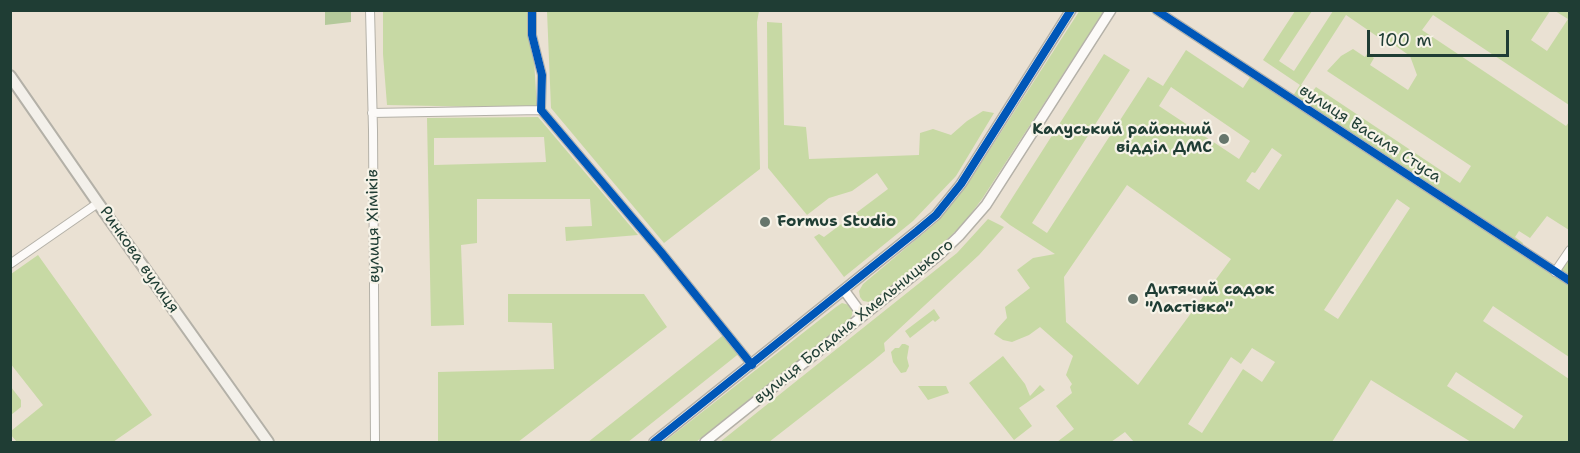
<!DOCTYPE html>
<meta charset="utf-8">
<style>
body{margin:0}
#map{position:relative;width:1580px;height:453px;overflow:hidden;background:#eae1d3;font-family:"Shantell Sans",sans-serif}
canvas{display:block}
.frame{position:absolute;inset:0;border:12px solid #1f3d34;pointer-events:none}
.scale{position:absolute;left:1367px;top:30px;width:142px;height:27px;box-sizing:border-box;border:3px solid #1f3d34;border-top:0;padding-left:8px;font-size:18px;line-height:21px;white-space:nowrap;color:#1f3d34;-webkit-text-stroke:4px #f7f3e8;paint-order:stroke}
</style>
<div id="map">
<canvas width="1580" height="453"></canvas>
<div class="frame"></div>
<div class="scale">100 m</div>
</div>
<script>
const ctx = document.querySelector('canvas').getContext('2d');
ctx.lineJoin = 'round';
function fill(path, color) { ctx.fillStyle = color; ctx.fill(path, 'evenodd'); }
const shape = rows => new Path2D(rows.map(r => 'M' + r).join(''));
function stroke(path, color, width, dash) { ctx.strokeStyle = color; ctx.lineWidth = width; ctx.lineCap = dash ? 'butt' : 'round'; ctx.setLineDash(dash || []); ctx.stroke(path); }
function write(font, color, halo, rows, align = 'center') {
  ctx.font = font + ' "Shantell Sans",sans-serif'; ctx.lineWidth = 4.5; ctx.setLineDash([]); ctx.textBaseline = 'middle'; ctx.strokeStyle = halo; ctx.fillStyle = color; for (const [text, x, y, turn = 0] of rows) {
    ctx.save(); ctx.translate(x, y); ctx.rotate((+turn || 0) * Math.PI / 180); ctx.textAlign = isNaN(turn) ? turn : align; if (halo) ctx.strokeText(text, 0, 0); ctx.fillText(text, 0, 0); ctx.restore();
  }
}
fill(shape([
 [1080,10,1104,11,982,199,964,223,934,252,876,299,869,302,863,301,860,297,859,291,863,284,937,222,965,188],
 [383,11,531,11,537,108,387,105,383,54],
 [547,11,759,11,757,22,760,169,664,243,551,108],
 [1295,11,1312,11,1279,61,1294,71,1333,11,1550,11,1531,40,1547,51,1568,19,1555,11,1569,11,1569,105,1433,15,1422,30,1566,126,1569,122,1569,230,1547,216,1530,238,1519,231,1515,237,1523,243,1521,249,1555,272,1569,250,1569,357,1493,306,1483,321,1569,379,1569,442,1471,442,1371,380,1332,442,1134,442,1125,432,1111,442,1057,442,1074,429,1056,406,1072,393,1070,387,1072,384,1066,375,1073,356,1040,327,1029,335,1012,342,1003,340,994,334,997,329,1007,318,1005,307,1030,288,1017,270,1033,258,1055,254,1010,225,1000,217,1104,54,1130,70,1032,223,1047,233,1148,77,1163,86,1186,50,1243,88,1252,74,1291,99,1300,85,1263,60],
 [1346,15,1378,37,1382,32,1388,36,1386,39,1410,56,1417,75,1408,90,1370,65,1374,58,1367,54,1365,57,1353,49,1341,56,1327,71,1471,166,1460,183,1316,87,1311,93,1301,85],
 [1171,87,1250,141,1239,159,1159,106],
 [1272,148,1282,155,1259,190,1246,181,1252,172,1255,173],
 [1127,185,1231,259,1138,385,1066,322,1064,277],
 [1397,199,1410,208,1338,319,1324,310],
 [1252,348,1275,362,1262,382,1243,369,1202,433,1188,424,1231,357,1241,364],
 [1456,372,1523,416,1514,429,1447,386],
 [767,22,782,23,784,125,806,127,809,159,919,155,920,133,933,129,951,135,967,121,983,111,994,113,956,176,913,221,844,277,814,237,819,234,824,237,888,189,877,173,852,191,829,198,807,215,768,168],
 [538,117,638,235,566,241,565,227,592,226,590,199,477,199,477,243,461,245,464,325,431,326,427,118],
 [544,137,546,162,434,165,434,138],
 [988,219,1004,227,979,255,884,343,885,351,873,361,769,442,720,442,957,253],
 [38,255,152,415,113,442,17,442,11,435,11,431,43,405,10,363,11,274],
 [508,294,644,294,667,327,518,442,438,442,438,372,554,369,552,323,508,322],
 [842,303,849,305,853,311,851,318,847,322,696,442,664,442,836,307],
 [934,309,940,318,935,322,933,320,910,338,905,331],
 [726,333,741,352,628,442,588,442],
 [902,344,905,344,909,346,907,358,909,366,906,372,901,373,893,362,891,352,895,348,899,348],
 [1003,356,1025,384,1030,396,1040,385,1045,390,1019,408,1032,426,1014,440,969,383],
 [918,386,946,386,949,393,928,400],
 [11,387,21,400,21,407,11,415]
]), '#c7d9a4');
fill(shape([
 [325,11,351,11,351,22,325,25]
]), '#b4c99b');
const minor = shape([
 [370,10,373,130,375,442],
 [532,10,532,35,542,75,541,110,661,252,752,365],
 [1156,10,1570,281],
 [372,113,541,110],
 [10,264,98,203],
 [1555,272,1570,250]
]);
const tertiary = shape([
 [844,290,863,316],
 [654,442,917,231,936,215,961,184,1071,10],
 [705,442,939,255,959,236,986,205,1111,10]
]);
const secondary = shape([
 [10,76,98,203,268,442]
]);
stroke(minor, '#b4b1a8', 10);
stroke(tertiary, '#b4b1a8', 12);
stroke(secondary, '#b4b1a8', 14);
stroke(minor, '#fcfaf8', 8);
stroke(tertiary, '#fcfaf8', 9);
stroke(secondary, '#f3f0ea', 10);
stroke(shape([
 [532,10,532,35,542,75,541,110,661,252,752,365],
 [1156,10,1570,281],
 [654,442,917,231,936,215,961,184,1071,10]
]), '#0057b8', 8);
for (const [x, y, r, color] of [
 [1224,139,6,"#66766c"],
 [765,222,6,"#66766c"],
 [1133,299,6,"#66766c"]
]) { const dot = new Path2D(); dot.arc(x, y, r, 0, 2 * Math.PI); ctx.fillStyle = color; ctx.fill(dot); stroke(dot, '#f7f3e8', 2); }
write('bold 16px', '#1f3d34', '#f7f3e8', [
 ["Калуський районний",1212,130,"right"],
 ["відділ ДМС",1212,148,"right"],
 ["Formus Studio",777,222],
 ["Дитячий садок",1145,290],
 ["\"Ластівка\"",1145,308]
], 'left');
write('16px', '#1f3d34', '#f7f3e8', [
 ["вулиця Василя Стуса",1370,134,33],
 ["вулиця Хіміків",374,226,-91],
 ["Ринкова вулиця",139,260,55],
 ["вулиця Богдана Хмельницького",854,322,-39]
]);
</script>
